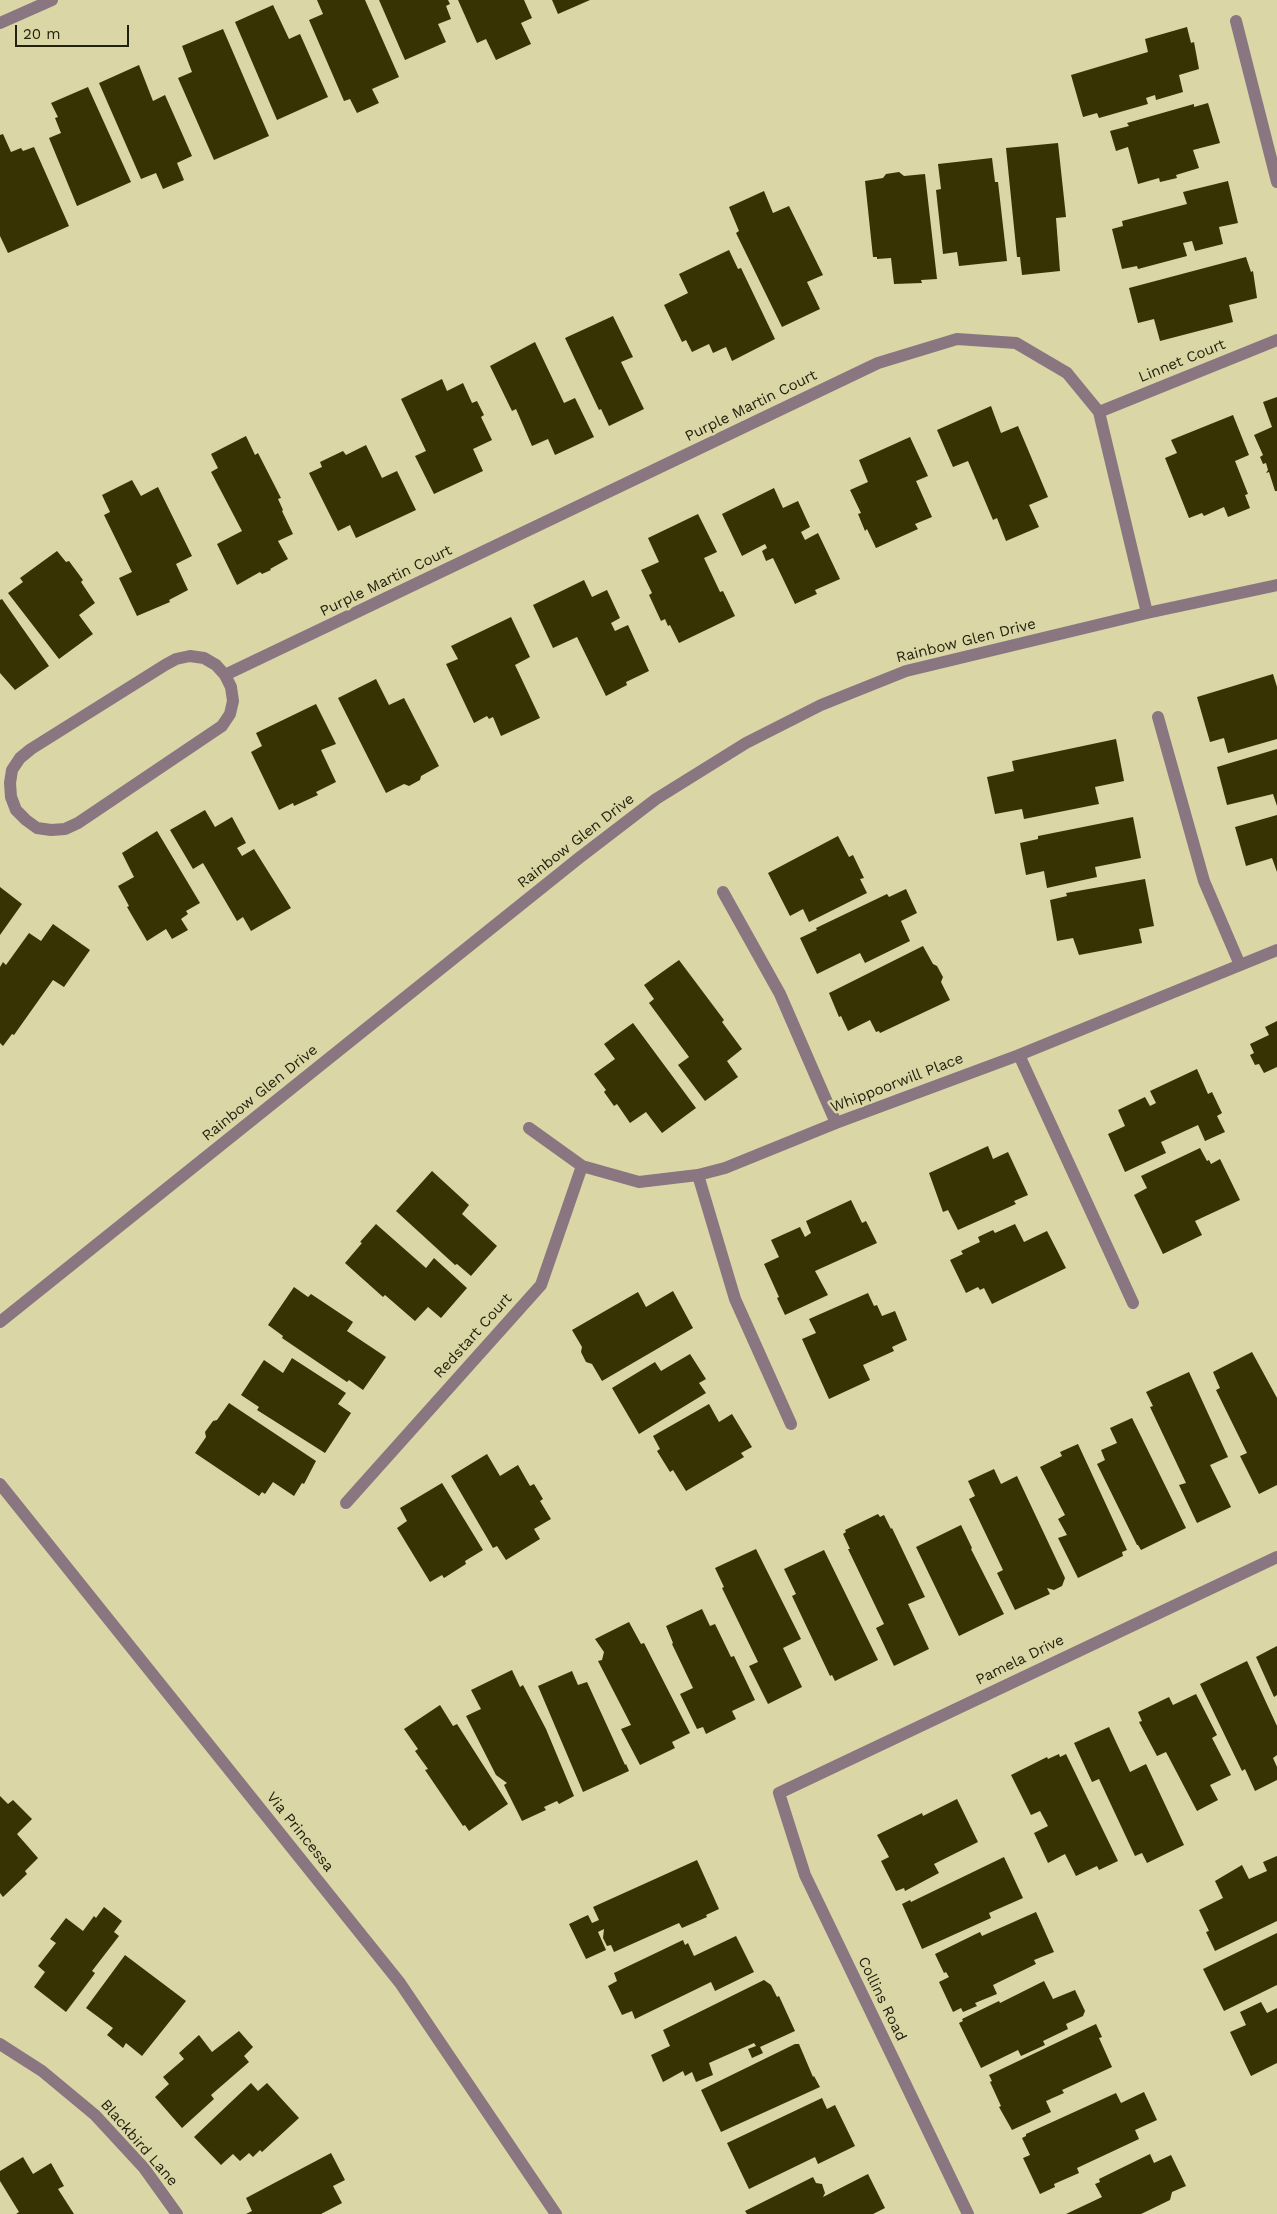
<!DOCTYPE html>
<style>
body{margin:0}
#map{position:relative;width:1277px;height:2214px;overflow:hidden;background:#dad6a5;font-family:"Work Sans",sans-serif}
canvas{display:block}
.scale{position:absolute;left:15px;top:25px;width:114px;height:22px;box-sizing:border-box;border:2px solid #23220f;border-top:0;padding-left:6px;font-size:15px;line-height:18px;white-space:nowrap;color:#23220f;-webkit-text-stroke:4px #dad6a5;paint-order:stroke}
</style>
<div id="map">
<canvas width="1277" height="2214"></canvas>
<div class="scale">20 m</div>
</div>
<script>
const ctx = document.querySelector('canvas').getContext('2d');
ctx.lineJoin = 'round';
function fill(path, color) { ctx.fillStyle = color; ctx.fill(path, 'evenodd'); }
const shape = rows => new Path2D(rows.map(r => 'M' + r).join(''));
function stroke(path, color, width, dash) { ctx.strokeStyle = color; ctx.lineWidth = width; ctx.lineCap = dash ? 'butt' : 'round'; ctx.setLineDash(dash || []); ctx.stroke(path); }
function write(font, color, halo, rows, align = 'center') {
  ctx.font = font + ' "Work Sans",sans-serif'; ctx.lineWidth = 5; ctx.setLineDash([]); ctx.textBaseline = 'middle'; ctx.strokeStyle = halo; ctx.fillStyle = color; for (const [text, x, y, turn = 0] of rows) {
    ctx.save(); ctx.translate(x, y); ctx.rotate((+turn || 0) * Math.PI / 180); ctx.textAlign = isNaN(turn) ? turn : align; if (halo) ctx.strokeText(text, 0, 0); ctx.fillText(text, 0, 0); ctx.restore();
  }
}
fill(shape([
 [317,0,365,0,399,77,372,89,379,103,357,113,350,99,344,101,309,20,323,14],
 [379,0,448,0,450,4,446,6,451,19,438,24,446,42,405,60],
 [458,0,524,0,532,18,521,23,531,44,496,60,486,39,477,43],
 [552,0,590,0,558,14],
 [273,5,289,39,300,34,328,97,277,120,235,22],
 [1187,27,1191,43,1194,42,1199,69,1179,75,1183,92,1156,100,1155,95,1146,98,1148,104,1099,118,1097,113,1083,117,1071,75,1148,52,1145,39],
 [223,29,269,136,214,160,178,78,192,72,182,46],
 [139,65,153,101,165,95,192,156,177,163,184,180,163,189,156,173,141,179,99,83],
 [88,87,131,182,77,206,49,138,61,133,55,118,58,117,51,103],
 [1208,103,1220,143,1193,150,1199,168,1176,175,1177,178,1160,182,1159,178,1138,184,1128,147,1116,151,1110,131,1129,126,1127,123,1194,104,1194,107],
 [3,134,11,152,21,148,23,151,34,147,69,226,8,253,0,236,0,135],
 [1058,143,1066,217,1056,218,1060,271,1022,275,1020,257,1017,257,1006,148],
 [992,158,995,182,998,182,1007,261,959,266,957,252,943,254,936,190,941,189,938,164],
 [899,172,904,176,925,174,937,279,921,280,922,283,894,284,891,258,877,259,877,257,873,257,865,181,883,178,886,174],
 [1228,181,1238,223,1219,227,1223,244,1195,251,1192,241,1183,243,1187,256,1138,269,1137,266,1122,269,1112,229,1123,226,1122,221,1187,204,1183,192],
 [764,191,773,213,789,206,823,275,807,282,820,309,782,327,736,233,739,231,729,207],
 [729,250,738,269,741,268,775,339,732,361,726,347,713,353,709,344,692,352,686,340,682,342,664,305,688,293,679,274],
 [1246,257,1251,272,1253,271,1257,298,1229,305,1233,322,1160,341,1154,319,1138,323,1129,288],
 [613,316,633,357,621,362,644,409,609,426,601,409,599,410,565,338],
 [535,342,564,403,575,398,594,437,555,455,548,439,532,446,516,409,512,411,490,366],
 [442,379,447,391,463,383,472,403,477,401,484,415,481,417,492,440,473,449,483,471,434,494,415,456,426,451,401,399],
 [1277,397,1277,491,1275,491,1269,472,1266,473,1268,470,1266,463,1263,464,1260,457,1263,455,1254,435,1272,427,1263,402],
 [991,406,1001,433,1018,426,1048,497,1029,505,1039,527,1006,541,997,518,993,520,968,461,953,467,937,430],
 [1233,415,1249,455,1235,461,1248,494,1245,495,1250,508,1228,517,1224,507,1204,516,1202,513,1189,518,1165,458,1177,453,1171,440],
 [246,436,255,455,258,453,281,498,278,499,283,510,282,511,293,534,278,541,288,559,270,569,271,570,262,574,260,572,237,585,217,544,242,531,211,472,218,468,211,454],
 [910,437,928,476,916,481,932,517,915,524,918,529,876,548,867,529,865,531,858,514,861,513,850,490,868,482,859,460],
 [366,445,382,478,397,471,416,510,356,538,350,525,338,531,309,473,322,467,320,462,343,451,346,455],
 [132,480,141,496,158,487,192,556,176,564,188,590,169,600,170,602,137,616,119,578,132,572,104,515,110,512,102,495],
 [774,488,783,508,798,501,810,527,801,532,805,540,818,533,840,579,815,590,817,594,795,604,773,558,766,561,762,551,767,548,765,544,742,556,722,514],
 [698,514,717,552,704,558,720,592,723,591,735,616,679,643,670,625,668,626,665,619,661,621,649,595,652,593,641,570,659,562,648,538],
 [57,551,66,562,69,561,83,580,81,582,95,603,79,615,93,634,59,659,8,593,23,582,20,578],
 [584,580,592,597,607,590,620,618,611,623,615,631,628,625,649,671,626,682,627,685,606,696,577,637,553,648,533,605],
 [2,599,49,666,15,690,0,673,0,600],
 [511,617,530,657,515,665,540,718,501,736,493,717,489,719,487,716,474,723,446,664,458,659,451,646],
 [1273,674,1277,687,1277,739,1228,753,1224,738,1210,742,1197,697],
 [376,679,389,705,404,698,439,766,421,776,420,780,409,786,404,784,386,793,338,698],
 [316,704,336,744,321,750,336,782,316,792,318,795,294,806,293,803,279,810,251,752,262,746,256,733],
 [1116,739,1124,781,1095,787,1099,804,1024,819,1022,809,995,814,987,777,1014,771,1012,761],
 [1277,749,1277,806,1273,794,1227,805,1217,767],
 [205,810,215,827,232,817,246,843,237,848,242,856,254,849,291,908,251,931,243,917,237,921,203,863,193,869,170,830],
 [1277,815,1277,872,1272,858,1246,866,1235,827],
 [1133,817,1141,858,1095,867,1097,877,1047,888,1044,871,1026,875,1020,843,1038,839,1038,836],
 [157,831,200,903,186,911,188,914,181,919,188,930,172,939,166,929,147,941,127,907,129,906,118,886,134,877,122,853],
 [838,836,849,857,853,855,864,878,860,879,867,893,809,922,803,909,790,916,768,873],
 [1145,879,1154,926,1139,929,1142,943,1079,955,1073,938,1057,941,1050,900,1067,896,1066,893],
 [0,887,22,904,0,935],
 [906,889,917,913,901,921,910,941,865,963,860,953,817,974,800,938,817,930,816,928,887,894,889,897],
 [53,924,90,950,64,987,53,980,14,1035,12,1034,3,1046,0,1043,0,967,3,962,6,965,29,933,41,941],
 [923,946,933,964,937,966,943,977,941,982,950,1000,880,1033,879,1031,876,1032,870,1020,848,1031,841,1016,839,1017,829,993],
 [679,960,724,1020,722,1022,742,1049,727,1061,738,1077,705,1101,678,1065,689,1057,649,1003,654,999,644,985],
 [1277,1021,1277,1067,1264,1073,1259,1064,1255,1065,1250,1055,1254,1053,1250,1044,1269,1035,1265,1027],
 [633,1023,696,1108,662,1133,646,1112,630,1123,617,1104,614,1106,604,1092,606,1090,594,1074,615,1059,604,1044],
 [1197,1069,1208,1094,1212,1092,1222,1113,1217,1116,1225,1132,1205,1141,1198,1125,1161,1142,1166,1153,1125,1172,1108,1134,1125,1126,1118,1110,1145,1097,1150,1106,1156,1103,1150,1091],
 [988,1146,993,1159,1008,1152,1028,1195,1014,1201,1016,1204,958,1230,948,1210,943,1212,929,1173],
 [1200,1148,1207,1161,1209,1160,1211,1164,1220,1159,1240,1200,1195,1221,1202,1235,1163,1254,1134,1195,1147,1188,1141,1176],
 [432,1171,469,1205,462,1214,497,1246,471,1276,457,1264,455,1265,396,1211],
 [851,1200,862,1223,866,1221,877,1243,815,1271,828,1295,785,1315,777,1298,779,1297,764,1264,779,1257,771,1240,800,1227,805,1237,811,1233,806,1221],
 [376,1224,426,1268,434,1258,467,1288,441,1318,428,1307,415,1321,385,1295,383,1297,345,1263,362,1243,360,1242],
 [1015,1224,1024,1242,1047,1231,1066,1268,992,1304,984,1288,980,1290,978,1287,966,1293,950,1260,963,1254,961,1251,980,1242,978,1237,993,1230,995,1233],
 [294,1287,308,1297,311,1294,353,1322,347,1331,386,1357,363,1390,349,1380,347,1382,282,1338,283,1336,268,1325],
 [673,1291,693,1328,602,1381,592,1364,586,1362,581,1352,582,1347,572,1330,638,1292,646,1307],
 [868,1293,874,1306,877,1305,882,1316,895,1311,907,1340,892,1347,894,1351,863,1365,870,1380,829,1399,802,1339,816,1333,809,1319],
 [1252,1352,1277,1398,1277,1485,1259,1494,1240,1456,1247,1453,1216,1390,1220,1388,1213,1372],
 [690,1354,706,1379,699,1383,706,1393,639,1434,612,1388,655,1362,661,1371],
 [292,1358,346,1393,338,1404,351,1413,325,1453,257,1410,259,1407,241,1395,264,1360,283,1373],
 [1189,1372,1228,1457,1210,1465,1231,1507,1197,1523,1179,1485,1186,1483,1150,1407,1153,1406,1146,1392],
 [229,1403,316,1461,304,1484,302,1483,294,1496,273,1482,265,1494,262,1492,259,1496,195,1453,206,1437,205,1432,213,1421,217,1420],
 [709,1404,719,1422,732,1414,752,1447,741,1453,744,1457,686,1491,673,1470,670,1472,657,1451,660,1449,653,1436],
 [1132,1418,1186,1528,1141,1550,1138,1545,1137,1545,1097,1464,1105,1460,1101,1450,1117,1443,1110,1428],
 [1078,1444,1127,1550,1122,1552,1123,1556,1078,1578,1058,1538,1067,1535,1058,1519,1065,1515,1040,1467,1062,1456,1060,1452],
 [487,1454,500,1476,518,1465,530,1486,534,1484,543,1499,540,1501,551,1519,534,1529,540,1539,506,1560,497,1546,493,1548,451,1476],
 [994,1469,1001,1484,1017,1476,1065,1578,1062,1586,1054,1590,1047,1588,1050,1594,1015,1610,997,1573,1003,1570,969,1499,975,1496,968,1481],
 [442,1483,483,1550,465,1561,466,1564,444,1578,442,1575,430,1582,397,1528,407,1521,400,1508],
 [878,1514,880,1517,884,1515,891,1529,892,1528,925,1597,908,1604,929,1649,894,1666,876,1628,884,1624,848,1549,850,1549,843,1534,846,1532,845,1530],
 [961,1525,972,1548,971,1549,1004,1614,959,1636,916,1547],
 [756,1549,801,1639,783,1648,802,1687,768,1704,749,1666,758,1662,722,1588,724,1587,715,1568],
 [824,1550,878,1660,835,1681,832,1675,830,1676,801,1615,792,1596,796,1594,784,1569],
 [702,1609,710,1626,715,1624,731,1657,734,1656,755,1700,732,1711,736,1719,706,1734,703,1727,697,1729,680,1694,693,1688,672,1644,673,1643,666,1626],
 [629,1622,641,1644,644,1643,690,1733,672,1742,675,1748,640,1765,621,1729,631,1725,598,1661,602,1660,604,1652,595,1639],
 [1277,1646,1277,1695,1274,1697,1256,1657],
 [1247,1661,1277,1726,1277,1755,1273,1758,1277,1767,1277,1780,1255,1791,1245,1769,1242,1771,1200,1684],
 [512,1670,520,1687,523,1685,546,1729,574,1796,559,1804,557,1801,544,1807,546,1810,522,1821,504,1785,507,1783,496,1775,466,1716,481,1709,471,1690],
 [572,1671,578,1685,587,1682,625,1765,626,1764,629,1771,583,1792,538,1686],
 [1196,1694,1217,1735,1212,1738,1231,1775,1210,1785,1218,1800,1197,1811,1166,1752,1157,1756,1139,1722,1142,1721,1138,1712,1169,1697,1173,1705],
 [440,1705,453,1726,457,1724,508,1804,469,1831,465,1825,463,1826,425,1770,428,1769,415,1751,418,1749,404,1729],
 [1109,1727,1130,1772,1146,1764,1184,1845,1147,1863,1142,1853,1135,1856,1099,1779,1092,1782,1074,1743],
 [1059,1754,1060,1757,1066,1754,1118,1861,1099,1870,1097,1866,1076,1876,1065,1854,1048,1863,1034,1833,1048,1826,1040,1811,1031,1815,1011,1775,1047,1757,1048,1759],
 [0,1796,8,1804,13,1800,32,1819,17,1834,38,1858,25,1871,27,1874,3,1897,0,1893],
 [957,1799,978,1842,934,1864,939,1873,905,1891,904,1888,896,1891,881,1861,889,1857,877,1835,922,1813,923,1816],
 [1277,1856,1277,1921,1215,1951,1206,1932,1209,1931,1199,1910,1223,1898,1215,1881,1242,1865,1249,1879,1267,1871,1263,1862],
 [1004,1857,1023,1898,989,1913,991,1918,922,1949,902,1904,910,1900,911,1902],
 [697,1860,719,1909,706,1915,707,1917,682,1928,679,1923,614,1952,611,1945,607,1946,603,1938,604,1929,598,1932,606,1950,586,1959,569,1924,588,1915,592,1923,599,1920,593,1907],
 [104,1907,122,1921,114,1932,119,1936,92,1971,95,1973,93,1976,66,2012,34,1987,45,1972,38,1966,56,1943,50,1939,66,1918,83,1931,94,1916,96,1918],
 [1036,1912,1054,1952,1034,1960,1036,1964,993,1985,997,1994,975,2003,977,2006,963,2012,961,2008,953,2012,939,1982,949,1977,946,1972,944,1973,935,1954,980,1932,982,1936],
 [1277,1933,1277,1985,1224,2011,1203,1969],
 [736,1936,754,1972,715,1991,711,1982,635,2019,632,2011,622,2015,608,1986,617,1981,614,1973,683,1940,685,1945,688,1943,694,1956],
 [125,1955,186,2001,142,2056,126,2043,123,2048,107,2035,113,2028,86,2008],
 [764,1980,771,1985,777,1997,779,1996,795,2031,760,2047,763,2053,752,2058,748,2049,756,2046,754,2043,709,2063,713,2075,696,2082,692,2072,685,2076,683,2071,663,2082,651,2055,670,2046,663,2030],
 [1044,1981,1053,1999,1075,1990,1085,2011,1083,2016,1066,2024,1068,2029,1043,2041,1045,2045,1021,2056,1018,2050,981,2068,959,2023,963,2021,962,2019,999,2001,1000,2003],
 [1261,2002,1267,2013,1277,2008,1277,2063,1251,2076,1230,2032,1246,2025,1240,2012],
 [1096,2024,1102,2037,1099,2038,1112,2067,1062,2090,1064,2093,1046,2101,1051,2112,1012,2130,999,2107,1001,2106,990,2082,992,2081,989,2075],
 [239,2031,253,2047,244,2056,249,2062,211,2095,214,2099,182,2128,155,2097,169,2084,163,2077,184,2059,179,2053,199,2035,212,2052],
 [795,2044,799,2044,813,2077,814,2076,820,2087,721,2132,701,2090],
 [251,2083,258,2091,267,2083,299,2118,262,2152,260,2150,253,2157,249,2153,240,2161,233,2154,221,2165,194,2137],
 [1144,2092,1157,2120,1135,2130,1139,2139,1077,2168,1079,2173,1054,2184,1055,2187,1040,2194,1023,2158,1030,2155,1022,2138,1026,2136,1026,2134,1116,2093,1121,2103],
 [822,2098,827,2109,835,2105,855,2146,818,2164,815,2157,749,2189,727,2143],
 [331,2153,345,2180,333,2186,342,2203,321,2214,246,2214,252,2211,246,2198],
 [1150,2154,1154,2163,1171,2155,1186,2186,1172,2192,1170,2200,1141,2214,1066,2214,1102,2197,1095,2184,1100,2182,1099,2179],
 [23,2157,33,2174,51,2163,64,2186,58,2189,74,2214,16,2214,19,2212,0,2181,0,2171],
 [868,2174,885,2208,873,2214,747,2214,745,2211,813,2177,816,2183,822,2184,825,2193,823,2197]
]), '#373303');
stroke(shape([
 [1236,21,1277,182],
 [0,23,52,0],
 [1099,412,1277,340],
 [190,656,204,658,216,665,225,675,231,687,233,701,230,714,222,726,78,823,65,829,51,830,37,828,26,820,16,810,11,797,10,783,12,770,20,758,31,749,165,665,176,659,190,656],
 [225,675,878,363,957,339,1016,343,1067,373,1099,412,1147,613],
 [1158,717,1204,881,1240,965],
 [723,892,780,994,836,1123],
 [1019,1055,1133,1303],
 [529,1128,582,1166,639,1182,698,1175,725,1168,836,1123,1019,1055,1277,950],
 [698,1175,735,1299,791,1424],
 [0,1322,579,858,656,799,746,743,821,705,906,671,1147,613,1277,585],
 [0,1484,400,1983,556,2214],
 [346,1503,541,1285,582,1166],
 [0,2044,42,2071,95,2115,144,2168,177,2214],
 [968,2214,805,1875,779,1793,1277,1557]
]), '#8a7681', 12);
write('15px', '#23220f', '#dad6a5', [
 ["Linnet Court",1182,361,-22],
 ["Purple Martin Court",751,406,-26],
 ["Purple Martin Court",386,581,-26],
 ["Rainbow Glen Drive",966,641,-14],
 ["Rainbow Glen Drive",576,841,-38],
 ["Whippoorwill Place",897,1083,-21],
 ["Rainbow Glen Drive",260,1093,-39],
 ["Redstart Court",473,1336,-48],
 ["Pamela Drive",1020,1660,-26],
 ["Via Princessa",300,1832,51],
 ["Collins Road",882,1999,64],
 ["Blackbird Lane",139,2143,49]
]);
</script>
